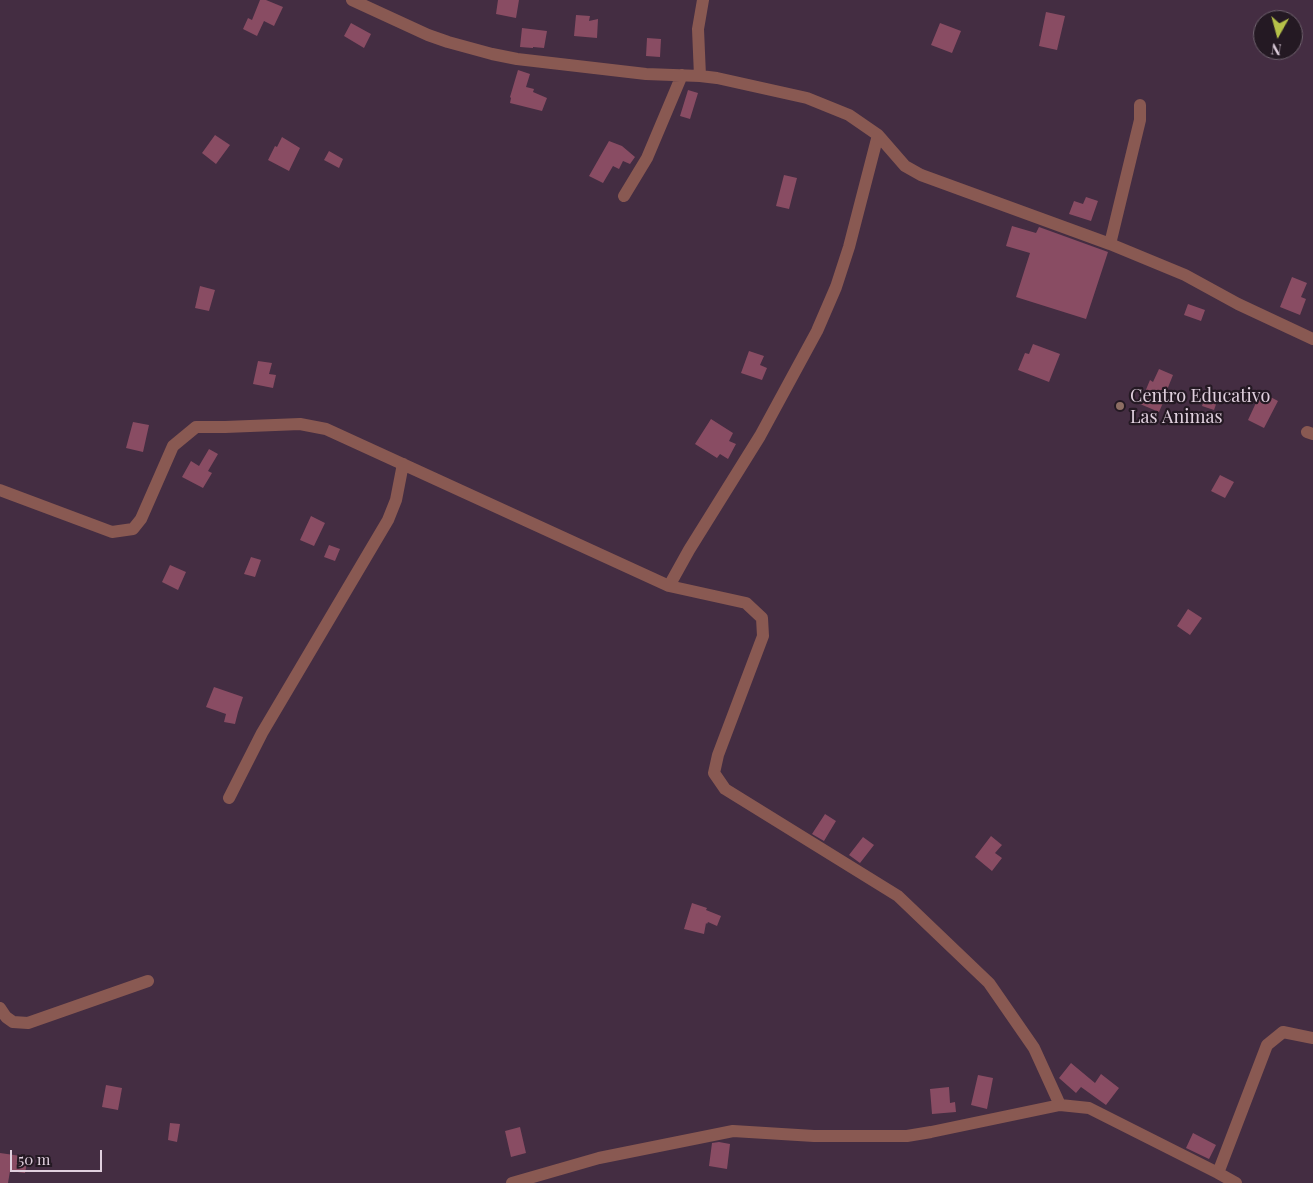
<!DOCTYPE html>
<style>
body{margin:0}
#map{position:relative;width:1313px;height:1183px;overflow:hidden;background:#442d42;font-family:"Playfair Display",serif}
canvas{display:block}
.north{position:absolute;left:1253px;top:10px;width:50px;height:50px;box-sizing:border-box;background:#241923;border:1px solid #6f626e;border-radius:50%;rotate:187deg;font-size:14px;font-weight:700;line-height:20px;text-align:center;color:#e0d0de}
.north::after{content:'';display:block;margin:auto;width:18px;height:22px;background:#b6c149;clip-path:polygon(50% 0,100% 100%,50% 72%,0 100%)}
.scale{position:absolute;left:10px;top:1150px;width:92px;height:22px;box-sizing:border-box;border:2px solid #e0d0de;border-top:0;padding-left:6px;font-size:15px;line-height:18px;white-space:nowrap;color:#e0d0de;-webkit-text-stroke:4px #241923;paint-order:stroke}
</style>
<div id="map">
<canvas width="1313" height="1183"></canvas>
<div class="north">N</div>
<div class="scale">50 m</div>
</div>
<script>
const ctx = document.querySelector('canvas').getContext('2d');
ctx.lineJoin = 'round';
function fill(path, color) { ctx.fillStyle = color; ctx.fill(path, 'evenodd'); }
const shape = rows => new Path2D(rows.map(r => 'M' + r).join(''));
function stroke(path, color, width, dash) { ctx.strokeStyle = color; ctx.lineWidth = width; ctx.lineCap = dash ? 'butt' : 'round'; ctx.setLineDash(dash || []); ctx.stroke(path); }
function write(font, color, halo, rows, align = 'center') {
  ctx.font = font + ' "Playfair Display",serif'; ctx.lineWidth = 4.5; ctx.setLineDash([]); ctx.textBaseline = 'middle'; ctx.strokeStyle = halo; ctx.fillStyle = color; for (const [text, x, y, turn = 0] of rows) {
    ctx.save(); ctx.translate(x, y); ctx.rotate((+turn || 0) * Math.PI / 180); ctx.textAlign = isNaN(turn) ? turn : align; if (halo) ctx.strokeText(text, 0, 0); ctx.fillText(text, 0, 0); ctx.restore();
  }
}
fill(shape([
 [260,0,266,0,283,7,274,26,264,21,257,36,243,29,248,18,252,20],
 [498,0,519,0,516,18,496,14],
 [1046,12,1065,16,1057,50,1039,46],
 [576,15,590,16,589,21,598,19,597,38,574,36],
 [351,23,371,34,364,48,344,36],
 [940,23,961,31,952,53,931,45],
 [522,28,547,31,544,48,533,47,533,48,520,47],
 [647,38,661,39,660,57,646,56],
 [518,70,530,74,526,87,534,89,533,92,547,98,542,111,510,103,511,98,510,97],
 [688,90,698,93,690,119,680,116],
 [215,135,230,145,216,164,202,153],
 [282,137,300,148,289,171,268,160,275,146,277,147],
 [609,141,622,146,635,157,630,164,623,161,619,169,613,166,603,183,589,176],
 [329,151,343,159,339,168,324,160],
 [784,175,797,178,789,209,776,206],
 [1086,197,1098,201,1091,221,1069,214,1074,201,1083,204],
 [1012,226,1036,233,1039,227,1108,252,1086,319,1016,297,1030,253,1006,246],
 [1292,277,1307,283,1301,297,1306,299,1300,315,1280,307],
 [200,286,215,290,209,311,195,308],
 [1188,304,1205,310,1201,321,1184,315],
 [1033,344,1060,354,1049,382,1018,370,1025,353,1029,354],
 [749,351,764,356,760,365,767,368,762,380,741,373],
 [258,361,272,363,269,374,276,375,273,388,253,384],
 [1159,369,1173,375,1167,390,1168,391,1159,412,1140,404,1150,380,1153,382],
 [1211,390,1220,393,1214,410,1202,406,1206,395],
 [1261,392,1278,401,1264,428,1248,420],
 [711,419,733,433,729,441,736,444,728,459,720,454,717,458,695,444],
 [133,422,149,425,143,452,126,448],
 [209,449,218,454,208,471,212,473,203,488,182,477,191,461,199,466],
 [1220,475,1234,482,1225,498,1211,491],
 [311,516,325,523,314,546,300,540],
 [329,545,340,549,335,561,324,557],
 [251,557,261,560,255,577,244,574],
 [170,565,186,572,178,590,162,582],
 [1188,609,1202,618,1190,635,1177,626],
 [214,687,243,697,238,712,235,724,224,722,226,714,206,707],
 [825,814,836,821,824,841,812,834],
 [991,836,1002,845,995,853,1002,858,992,871,975,857],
 [863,837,874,845,860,863,849,855],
 [692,903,707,908,706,910,721,916,717,926,708,922,707,924,706,923,704,934,684,929],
 [1071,1063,1095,1083,1101,1074,1119,1088,1106,1105,1081,1087,1076,1093,1059,1078],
 [978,1075,993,1078,987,1109,971,1105],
 [106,1085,122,1088,118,1110,102,1107],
 [949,1087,950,1103,955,1102,956,1112,932,1114,930,1089],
 [170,1123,180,1124,177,1142,168,1140],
 [520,1127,526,1153,511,1157,505,1131],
 [1193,1133,1216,1145,1209,1159,1186,1148],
 [719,1142,730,1144,727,1169,709,1166,712,1143],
 [0,1153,28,1157,25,1173,10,1171,8,1183,0,1183]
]), '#894c63');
stroke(shape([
 [352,0,428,35,448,42,492,54,517,59,646,74,700,76],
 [703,0,698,29,700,76,717,78,807,98,849,115,878,135,905,166,921,175,1110,244,1185,275,1238,304,1313,339],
 [624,196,647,158,682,75],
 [1110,244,1140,120,1140,105],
 [1307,432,1313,434],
 [0,490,112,532,133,529,141,519,173,446,196,427,225,427,300,424,326,429,669,586,746,603,762,618,763,636,718,755,714,773,725,789,898,896,989,983,1034,1048,1060,1105],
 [669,586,689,550,760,436,817,331,836,287,849,247,878,135],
 [229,798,262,733,388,520,396,500,403,464],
 [0,1008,6,1017,13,1022,28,1023,148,981],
 [1218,1173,1267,1045,1283,1032,1313,1038],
 [512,1183,599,1158,733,1131,814,1136,907,1136,931,1132,1060,1105,1089,1108,1218,1173,1236,1183]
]), '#895952', 12);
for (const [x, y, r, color] of [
 [1120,406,5,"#8d6e63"]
]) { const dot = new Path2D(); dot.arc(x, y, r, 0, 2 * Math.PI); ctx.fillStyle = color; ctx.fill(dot); stroke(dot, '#241923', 2); }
write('18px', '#e0d0de', '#241923', [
 ["Centro Educativo",1130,396],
 ["Las Animas",1130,417]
], 'left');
</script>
